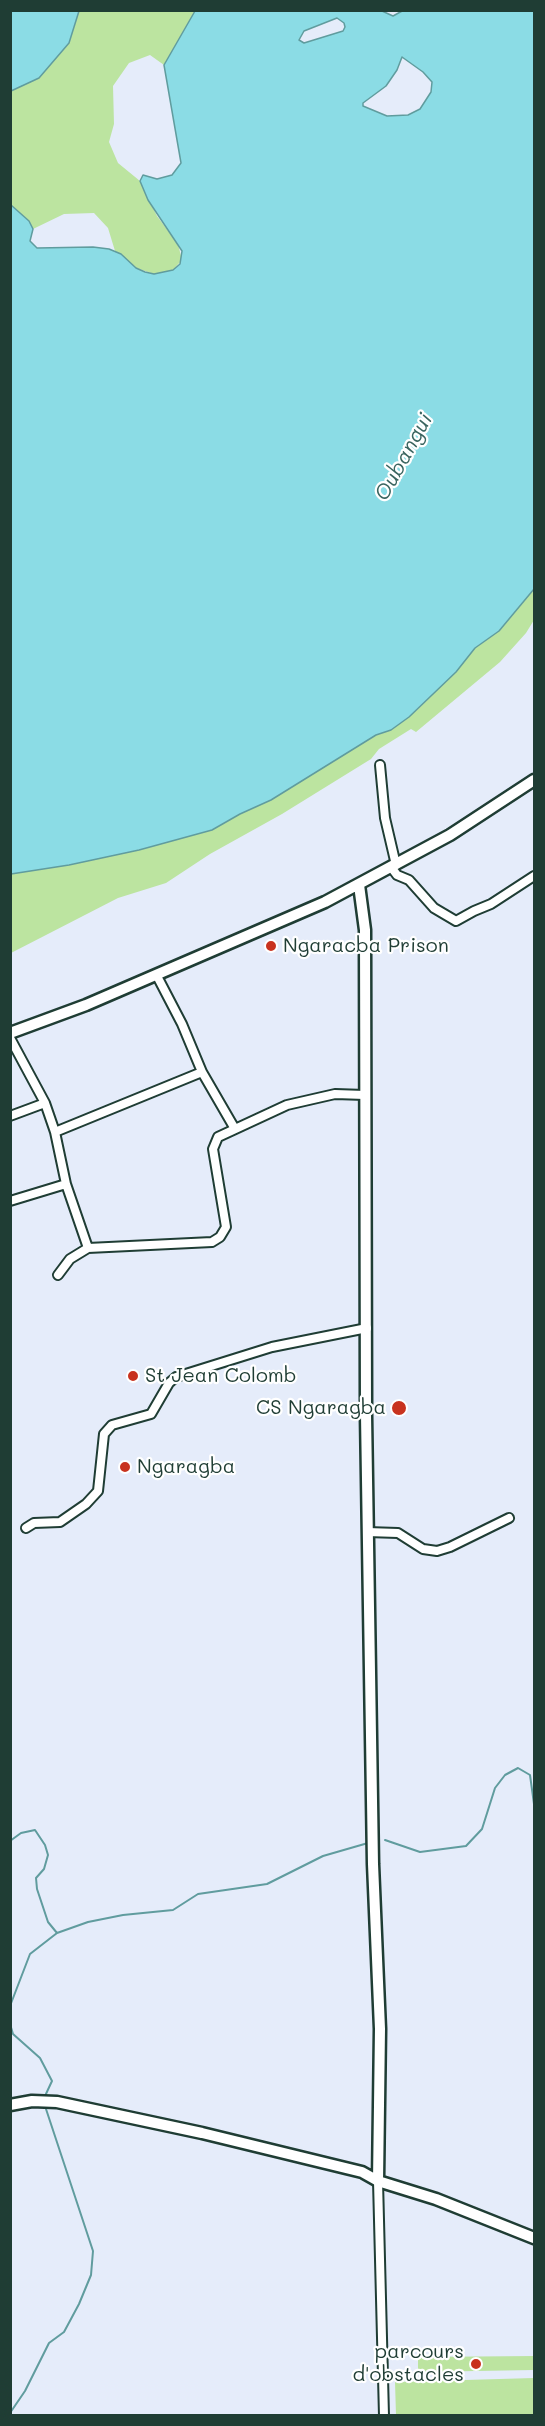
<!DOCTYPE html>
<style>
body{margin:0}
#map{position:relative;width:545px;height:2426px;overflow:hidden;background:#e5ecfa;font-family:Mali,sans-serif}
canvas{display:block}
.frame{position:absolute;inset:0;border:12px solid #1f3d34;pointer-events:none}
</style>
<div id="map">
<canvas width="545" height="2426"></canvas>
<div class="frame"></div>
</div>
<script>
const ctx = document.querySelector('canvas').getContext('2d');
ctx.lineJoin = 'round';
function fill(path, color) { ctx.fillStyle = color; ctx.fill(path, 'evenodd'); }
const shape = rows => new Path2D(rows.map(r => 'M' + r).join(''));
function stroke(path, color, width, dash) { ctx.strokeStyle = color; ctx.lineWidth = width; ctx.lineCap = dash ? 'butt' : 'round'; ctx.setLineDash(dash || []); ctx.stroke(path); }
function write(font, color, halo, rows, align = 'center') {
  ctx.font = font + ' Mali,sans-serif'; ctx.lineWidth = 4.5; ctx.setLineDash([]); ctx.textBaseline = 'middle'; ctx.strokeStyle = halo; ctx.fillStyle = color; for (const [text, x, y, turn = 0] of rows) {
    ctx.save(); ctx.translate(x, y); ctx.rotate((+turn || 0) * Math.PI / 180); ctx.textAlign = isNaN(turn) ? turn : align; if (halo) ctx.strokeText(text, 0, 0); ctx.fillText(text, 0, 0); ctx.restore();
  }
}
fill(shape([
 [79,11,195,11,164,65,150,55,129,63,113,86,114,124,109,142,118,163,140,181,157,216,178,244,182,260,173,270,154,274,136,268,115,251,108,228,94,213,64,214,33,229,29,221,11,205,10,91,39,78,69,43],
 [534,589,534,620,526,633,500,662,416,732,411,729,379,749,371,759,282,814,210,854,166,883,118,898,11,953,10,874,69,865,139,850,212,830,240,814,271,800,376,735,391,730,418,709,475,648,499,631],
 [534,2356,534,2370,418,2372,418,2357],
 [534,2378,534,2415,396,2415,395,2382]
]), '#bce4a0');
const water = shape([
 [10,11,79,11,69,43,39,78,11,91,10,11],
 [382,11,393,16,404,10,534,11,534,589,499,631,475,648,456,672,409,717,391,730,376,735,271,800,240,814,212,830,139,850,69,865,11,874,11,205,29,221,33,229,30,241,37,248,93,247,109,249,121,254,136,268,145,272,154,274,173,270,180,264,182,251,148,200,140,181,143,175,157,179,172,175,181,163,164,65,195,11,382,11],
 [337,18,344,23,345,27,343,31,304,43,299,40,304,31,337,18],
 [402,57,423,72,432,82,431,92,420,109,408,115,387,116,363,106,363,103,386,86,397,70,402,57]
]);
fill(water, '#8bdce5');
stroke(water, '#609c9e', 1.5);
stroke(shape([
 [385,1840,420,1852,466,1846,482,1829,495,1788,505,1775,518,1768,530,1775,534,1804],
 [10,1841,21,1833,35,1830,45,1845,48,1855,44,1869,36,1878,37,1889,48,1922,57,1933,88,1922,123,1915,173,1910,198,1894,267,1884,323,1856,368,1843],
 [10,2006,30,1954,57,1933],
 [10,2024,13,2034,40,2058,52,2081,45,2096],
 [10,2413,25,2391,49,2343,64,2332,79,2304,91,2275,93,2251,45,2106]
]), '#609c9e', 2);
const street = shape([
 [380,765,385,818,396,865],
 [391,867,397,875,409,880,434,908,456,921,474,911,491,904,534,876],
 [157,976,182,1024,202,1072,235,1129],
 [10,1038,45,1103,55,1132,66,1184,88,1248],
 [10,1116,45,1103],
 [55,1132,202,1072],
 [10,1201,66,1184],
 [58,1275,70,1259,88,1248,212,1242,220,1237,226,1227,213,1149,218,1137,287,1105,335,1094,365,1095],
 [26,1528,34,1523,60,1522,86,1504,98,1491,104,1434,112,1425,151,1414,169,1383,176,1377,272,1347,367,1328],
 [367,1532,398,1533,423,1549,437,1551,450,1547,509,1518],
 [378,2181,384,2416]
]);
const secondary = shape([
 [359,885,365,930,366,1415,373,1864,380,2029,378,2181],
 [10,1033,86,1005,325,902,450,835,534,780],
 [10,2105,32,2101,57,2102,202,2133,362,2172,378,2181,436,2199,534,2238]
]);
stroke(street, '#1f3d34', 12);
stroke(secondary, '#1f3d34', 15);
stroke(street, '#fff', 8);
stroke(secondary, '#fff', 10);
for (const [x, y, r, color] of [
 [271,946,6,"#c8321e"],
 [133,1376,6,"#c8321e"],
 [399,1408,8,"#c8321e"],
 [125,1467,6,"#c8321e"],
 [476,2364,6,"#c8321e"]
]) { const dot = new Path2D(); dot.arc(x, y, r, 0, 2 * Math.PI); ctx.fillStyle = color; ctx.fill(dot); stroke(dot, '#fff', 2); }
write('20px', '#1f3d34', '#fff', [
 ["Ngaracba Prison",283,946],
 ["St Jean Colomb",145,1376],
 ["CS Ngaragba",386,1408,"right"],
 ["Ngaragba",137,1467],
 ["parcours",464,2352,"right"],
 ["d'obstacles",464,2375,"right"]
], 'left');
write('italic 21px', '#3a6560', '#fff', [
 ["Oubangui",404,457,-61]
]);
</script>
